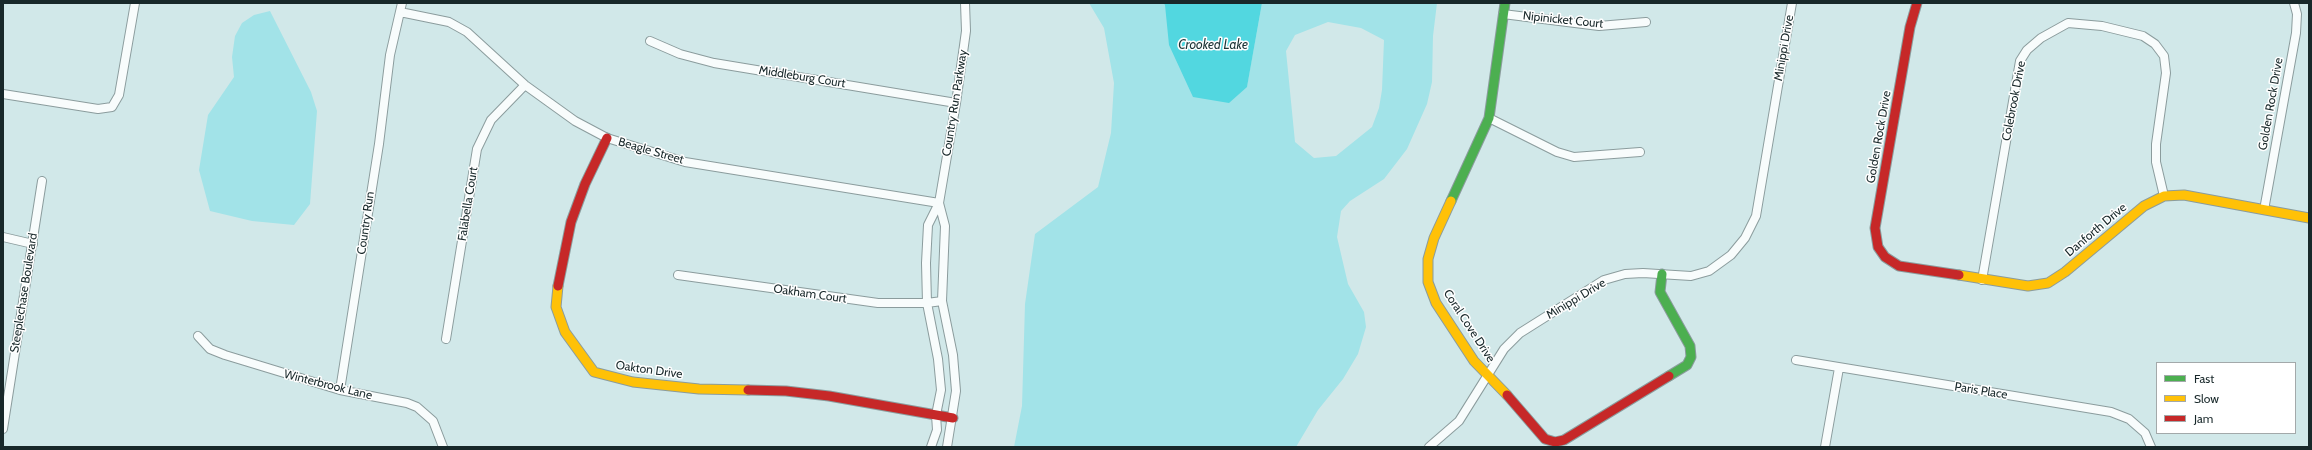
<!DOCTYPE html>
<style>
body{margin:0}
#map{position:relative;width:2312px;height:450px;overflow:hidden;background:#d1e8e9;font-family:Cabin,sans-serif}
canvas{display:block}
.frame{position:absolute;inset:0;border:4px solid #18282a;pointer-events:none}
.legend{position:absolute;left:2156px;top:362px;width:140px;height:72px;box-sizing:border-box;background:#fff;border:1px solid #a3a9aa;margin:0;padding:5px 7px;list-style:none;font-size:12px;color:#18282a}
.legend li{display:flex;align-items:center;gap:8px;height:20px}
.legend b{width:20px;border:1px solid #a3a9aa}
</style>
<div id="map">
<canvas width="2312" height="450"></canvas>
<div class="frame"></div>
<ul class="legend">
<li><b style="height:5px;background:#4caf50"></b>Fast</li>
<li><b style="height:5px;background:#ffc107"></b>Slow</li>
<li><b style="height:5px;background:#c62828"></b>Jam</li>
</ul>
</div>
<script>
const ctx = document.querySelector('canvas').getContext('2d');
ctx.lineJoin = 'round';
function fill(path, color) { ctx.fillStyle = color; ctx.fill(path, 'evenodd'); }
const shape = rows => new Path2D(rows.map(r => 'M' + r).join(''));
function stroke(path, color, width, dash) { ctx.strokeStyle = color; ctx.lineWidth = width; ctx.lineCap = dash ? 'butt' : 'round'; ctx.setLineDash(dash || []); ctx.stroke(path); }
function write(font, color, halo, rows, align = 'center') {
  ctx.font = font + ' Cabin,sans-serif'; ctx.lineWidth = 3; ctx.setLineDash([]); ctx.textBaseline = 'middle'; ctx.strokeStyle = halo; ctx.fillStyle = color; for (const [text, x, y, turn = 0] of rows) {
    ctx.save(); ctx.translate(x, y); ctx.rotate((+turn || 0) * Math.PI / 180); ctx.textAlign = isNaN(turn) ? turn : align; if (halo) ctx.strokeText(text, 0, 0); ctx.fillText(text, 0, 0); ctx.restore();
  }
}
fill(shape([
 [1089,3,1163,3,1247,86,1262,3,1437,3,1433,36,1432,82,1427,104,1407,149,1384,179,1350,201,1341,211,1337,237,1348,284,1364,312,1366,327,1358,354,1343,379,1318,410,1296,447,1014,447,1022,406,1025,304,1035,234,1098,187,1111,133,1114,83,1104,28],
 [1328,22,1361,28,1384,40,1382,90,1379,108,1372,127,1336,156,1314,158,1295,142,1286,51,1295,35],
 [270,11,311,92,317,111,310,204,294,225,252,221,210,211,199,170,208,115,234,77,232,57,235,36,242,23,254,15]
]), '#a2e3e8');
fill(shape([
 [1163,3,1262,3,1247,87,1229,103,1193,97,1169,45,1165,5]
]), '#52d7e0');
const street = shape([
 [400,12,449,22,467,32,525,85,575,121,607,138,685,162,939,203],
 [1503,14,1599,26,1646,22],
 [650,41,680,54,714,63,956,103],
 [3,94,98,109,112,107,119,95,135,3],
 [1489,118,1557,152,1574,157,1640,152],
 [939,203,945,226,942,301,953,355,956,391,947,447],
 [2264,210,2296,33,2297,14,2294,3],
 [3,237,33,244],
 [678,275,878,303,927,303,942,301],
 [1982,280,2020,61,2027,50,2041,38,2068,23,2102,26,2143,36,2155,44,2164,56,2166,73,2156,144,2156,162,2164,196],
 [198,336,210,349,225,355,340,390,407,403,417,407,433,421,443,447],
 [446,339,477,149,491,120,525,85],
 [1796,360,2111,412,2129,419,2145,433,2151,447],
 [340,390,379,144,390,55,402,3],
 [3,429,42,181],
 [931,447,937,430,936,415,941,390,938,359,927,303,926,263,928,225,939,203,956,103,966,31,965,3],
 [1429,447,1459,421,1504,349,1520,333,1604,280,1625,274,1643,273,1691,276,1709,271,1731,255,1745,238,1756,216,1792,3],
 [1825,447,1839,368]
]);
const fast = shape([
 [1451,201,1489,118,1505,3],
 [1662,274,1660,292,1690,346,1691,357,1687,365,1669,376]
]);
const slow = shape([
 [1451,201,1434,238,1428,259,1428,282,1436,303,1474,361,1507,395],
 [1959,275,2028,286,2048,283,2065,272,2144,206,2164,196,2184,195,2309,218],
 [558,286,556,307,565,332,594,372,633,382,699,389,748,390]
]);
const jam = shape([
 [1917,3,1910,27,1875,228,1878,247,1885,257,1899,266,1959,275],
 [558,286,571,222,585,184,607,138],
 [748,390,786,391,829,396,953,418],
 [1507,395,1545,439,1555,442,1564,440,1669,376]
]);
stroke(street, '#8b9c9d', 10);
stroke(fast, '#8b9c9d', 11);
stroke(slow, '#8b9c9d', 11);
stroke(jam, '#8b9c9d', 11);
stroke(street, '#f8fcfc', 8);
stroke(fast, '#4caf50', 9);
stroke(slow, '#ffc107', 9);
stroke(jam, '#c62828', 9);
write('12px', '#18282a', '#fff', [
 ["Nipinicket Court",1563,20,6],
 ["Minippi Drive",1784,48,-80],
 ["Middleburg Court",802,77,9],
 ["Colebrook Drive",2014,101,-79],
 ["Country Run Parkway",955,103,-81],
 ["Golden Rock Drive",2271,104,-80],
 ["Golden Rock Drive",1879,137,-80],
 ["Beagle Street",651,151,16],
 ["Falabella Court",468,204,-81],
 ["Country Run",366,223,-82],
 ["Danforth Drive",2096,230,-40],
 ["Steeplechase Boulevard",24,293,-81],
 ["Oakham Court",810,294,8],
 ["Minippi Drive",1576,299,-31],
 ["Coral Cove Drive",1469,326,57],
 ["Oakton Drive",649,370,8],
 ["Winterbrook Lane",328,385,14],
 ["Paris Place",1981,391,9]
]);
write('italic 13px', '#1b3436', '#fff', [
 ["Crooked Lake",1213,45]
]);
</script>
